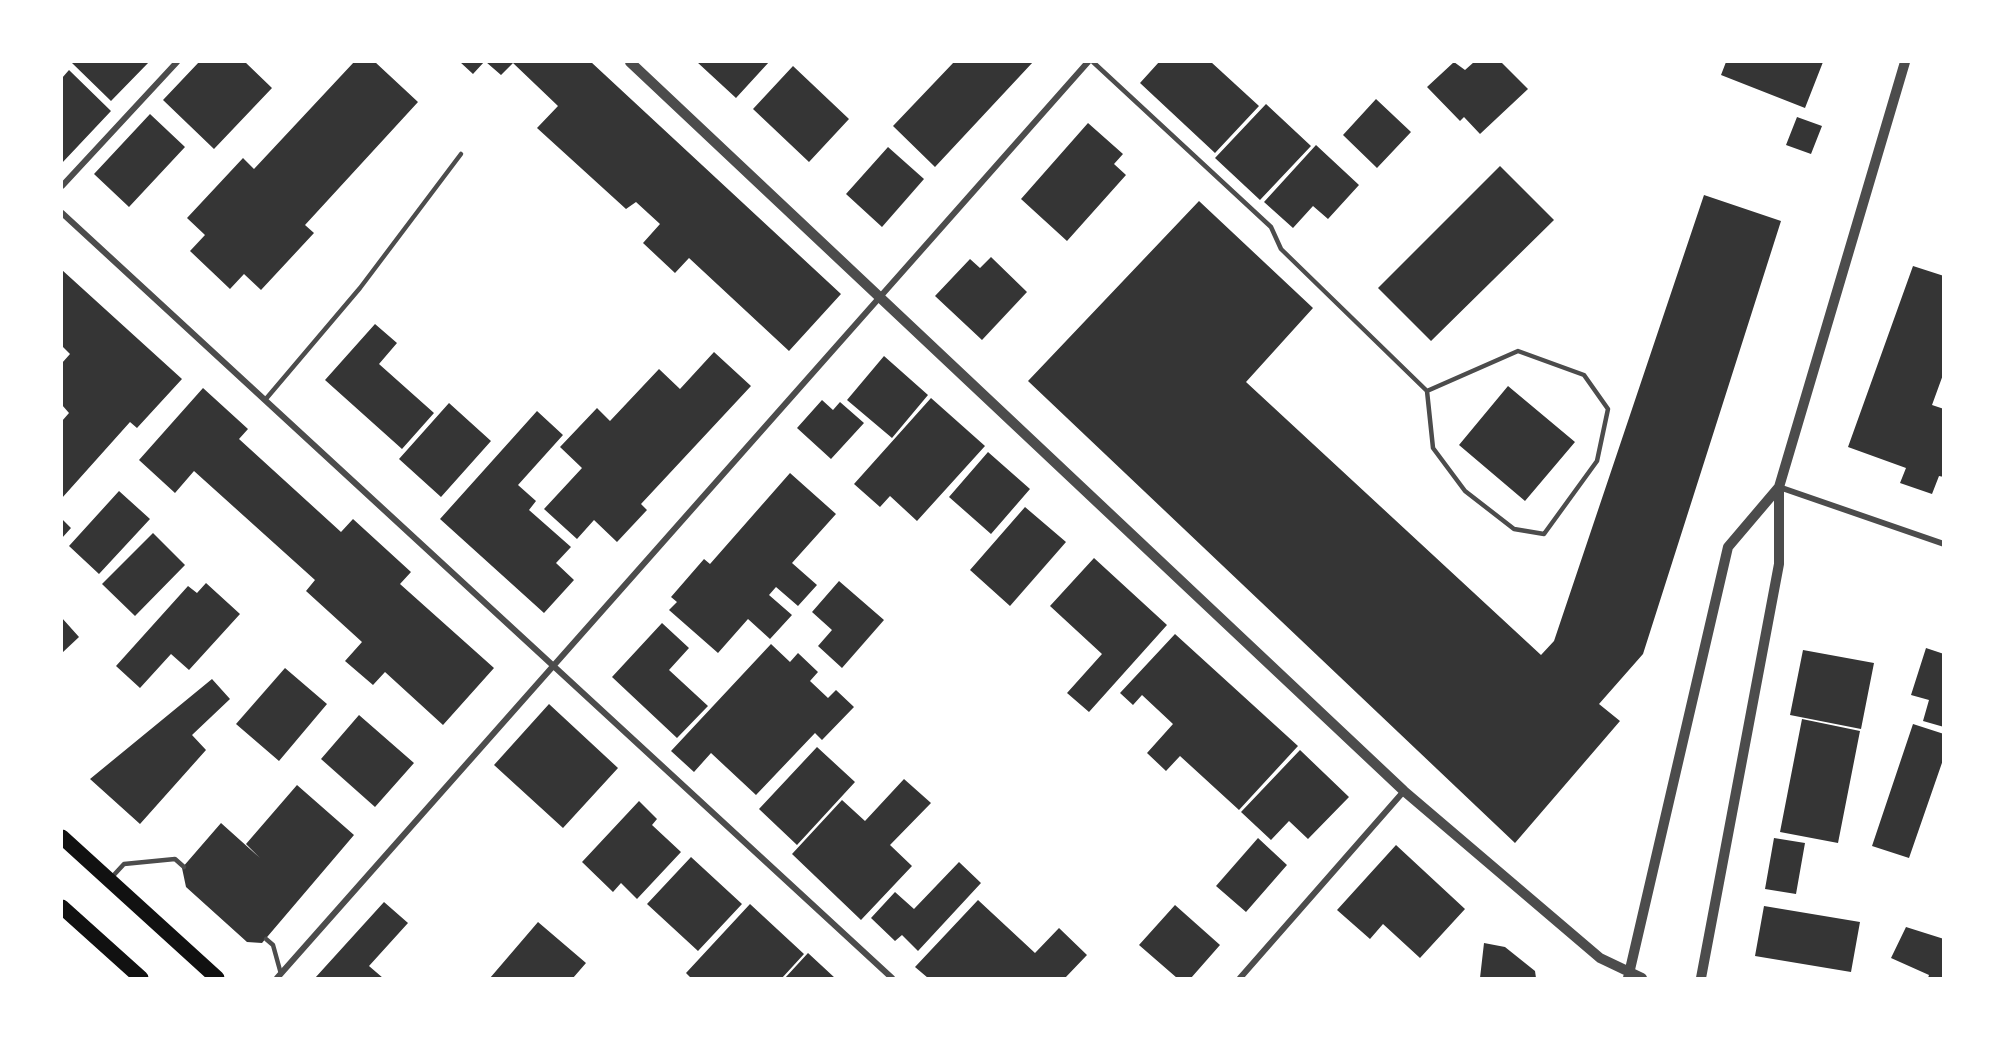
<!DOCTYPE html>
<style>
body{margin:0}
#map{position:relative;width:2005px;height:1040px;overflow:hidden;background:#fff;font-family:Roboto,sans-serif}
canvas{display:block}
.frame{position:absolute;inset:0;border:63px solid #fff;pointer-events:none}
</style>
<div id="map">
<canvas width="2005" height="1040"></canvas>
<div class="frame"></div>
</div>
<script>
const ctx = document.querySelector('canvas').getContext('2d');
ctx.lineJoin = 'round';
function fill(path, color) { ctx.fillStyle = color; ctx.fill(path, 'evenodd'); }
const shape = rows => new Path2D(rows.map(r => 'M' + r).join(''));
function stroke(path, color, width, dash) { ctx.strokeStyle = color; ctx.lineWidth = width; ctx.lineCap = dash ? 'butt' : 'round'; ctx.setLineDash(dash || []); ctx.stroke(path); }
fill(shape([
 [74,62,149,62,111,101,72,63],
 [199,62,245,62,272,88,214,149,163,100],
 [354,62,375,62,418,102,305,225,314,233,261,290,244,274,230,289,190,251,205,235,187,218,243,158,254,169],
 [460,62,484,62,473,74],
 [486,62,591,62,841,294,789,351,689,258,675,273,643,243,660,224,636,202,626,209,537,128,558,106,513,63,501,75],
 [697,62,769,62,736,98],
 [954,62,1033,62,935,167,893,126],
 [1159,62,1211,62,1259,106,1215,153,1140,83],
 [1454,62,1465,70,1474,62,1501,62,1528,89,1480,134,1464,117,1460,121,1427,87],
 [1726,62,1823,62,1805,108,1721,75],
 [793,66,849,119,809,162,753,109],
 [69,70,111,111,62,163,62,78],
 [1376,99,1411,132,1377,168,1343,135],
 [1266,104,1311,146,1260,200,1215,158],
 [150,114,185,147,129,207,94,174],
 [1797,117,1822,126,1811,154,1786,145],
 [1088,123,1123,154,1114,164,1126,175,1067,241,1021,199],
 [1316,145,1359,185,1328,219,1313,206,1293,228,1264,202],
 [888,147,924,179,882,227,846,194],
 [1500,166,1554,220,1431,341,1378,288],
 [1704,195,1781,221,1643,654,1599,704,1620,721,1515,843,1028,381,1199,201,1313,308,1246,382,1541,655,1554,641],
 [991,257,1027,292,982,340,935,296,970,259,980,268],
 [1913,266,1944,276,1944,372,1932,405,1944,409,1944,477,1939,476,1932,494,1900,483,1906,468,1848,447],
 [62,270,182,379,137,428,130,422,62,498,62,421,69,413,62,405,62,363,70,354,62,346],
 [375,324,397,343,379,364,434,413,402,449,325,380],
 [714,352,751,386,641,504,647,510,617,542,594,520,577,539,544,509,582,468,560,447,597,408,610,421,659,369,680,389],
 [884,356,928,395,892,438,847,400],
 [1508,386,1575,442,1525,501,1459,445],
 [203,388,248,429,239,439,341,532,353,519,411,572,400,584,494,668,443,725,385,672,373,685,345,661,362,642,306,591,315,580,194,471,175,493,139,460],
 [931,398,985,446,917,521,890,496,880,507,854,484],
 [822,400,833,410,840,402,864,423,831,459,797,428],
 [449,403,491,441,441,497,399,459],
 [537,411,563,435,518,485,536,501,529,510,571,547,556,563,574,580,544,613,440,519],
 [988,452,1030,489,991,534,949,497],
 [790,473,836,514,792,563,817,585,798,606,776,587,769,595,792,615,770,639,748,619,718,653,669,610,677,602,671,597,704,559,710,564],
 [119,491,150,519,99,574,69,546],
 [1025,507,1066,542,1010,606,970,570],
 [62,519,71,528,62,538],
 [153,533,185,565,135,616,102,584],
 [1094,558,1167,625,1089,712,1067,693,1102,654,1050,606],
 [839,581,884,620,842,668,818,646,832,630,812,612],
 [206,583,240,614,189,670,171,654,140,688,116,666,188,586,197,593],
 [62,618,79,637,62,653],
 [662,623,689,648,669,670,708,706,677,738,612,677],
 [1175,634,1298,746,1239,810,1180,756,1166,771,1147,753,1173,724,1142,695,1133,705,1120,693],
 [771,644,790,662,798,653,818,672,810,681,828,698,836,690,854,707,822,740,815,733,756,795,711,753,694,772,671,751],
 [1926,648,1944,654,1944,727,1923,721,1929,700,1911,695],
 [1803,650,1874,663,1861,729,1790,715],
 [285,668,327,704,279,761,236,724],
 [212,679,230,699,192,735,206,750,140,824,90,779],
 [549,704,618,768,563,828,494,765],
 [359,715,414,763,375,807,321,759],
 [1802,719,1860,731,1838,843,1780,832],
 [1913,724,1944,734,1944,757,1909,858,1872,846],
 [817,747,855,782,797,845,759,809],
 [1300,750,1349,797,1308,839,1289,821,1271,840,1241,812],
 [904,779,931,803,890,845,912,866,861,920,792,854,842,800,865,821],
 [297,785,354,835,262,943,247,942,186,887,182,868,221,823,260,858,246,844],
 [639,801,657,819,652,825,681,852,637,899,621,883,613,892,582,862],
 [1258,838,1287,865,1246,912,1216,886],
 [1774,838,1805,843,1796,894,1765,889],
 [1396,845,1465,909,1420,958,1383,924,1370,939,1337,910],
 [691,857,742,904,698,951,647,904],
 [959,862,981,883,918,951,902,935,895,941,871,918,895,892,914,909],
 [978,900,1035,953,1059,928,1087,955,1065,978,928,978,915,967],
 [384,902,408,923,369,966,383,978,315,978],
 [750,904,804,954,782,978,691,978,686,973],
 [1175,905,1220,945,1191,978,1177,978,1139,945],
 [1764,906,1860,922,1851,972,1755,956],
 [538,922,586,963,573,978,490,978],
 [1906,927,1944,939,1944,978,1928,978,1929,975,1891,958],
 [1484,943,1505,947,1535,971,1536,978,1480,978],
 [808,953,835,978,785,978]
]), '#353535');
stroke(shape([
 [1093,62,1271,227,1281,249,1427,391,1433,448,1465,491,1514,529,1544,534,1597,461,1608,409,1584,375,1518,351,1427,391],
 [265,400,360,288,461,154],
 [112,877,124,864,175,859,184,867],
 [266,939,273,945,281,974]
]), '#4c4c4c', 4.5);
stroke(shape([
 [62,186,177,62],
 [62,213,892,978],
 [1779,487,1944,544],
 [277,978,1088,62],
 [1240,978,1404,791]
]), '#4c4c4c', 6);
stroke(shape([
 [630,62,1404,791,1600,958,1642,978],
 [1628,978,1728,547,1779,487],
 [1701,978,1779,564,1779,487,1905,62]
]), '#4c4c4c', 10);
stroke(shape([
 [62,837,217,978],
 [62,907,141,978]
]), '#111', 15);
</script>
